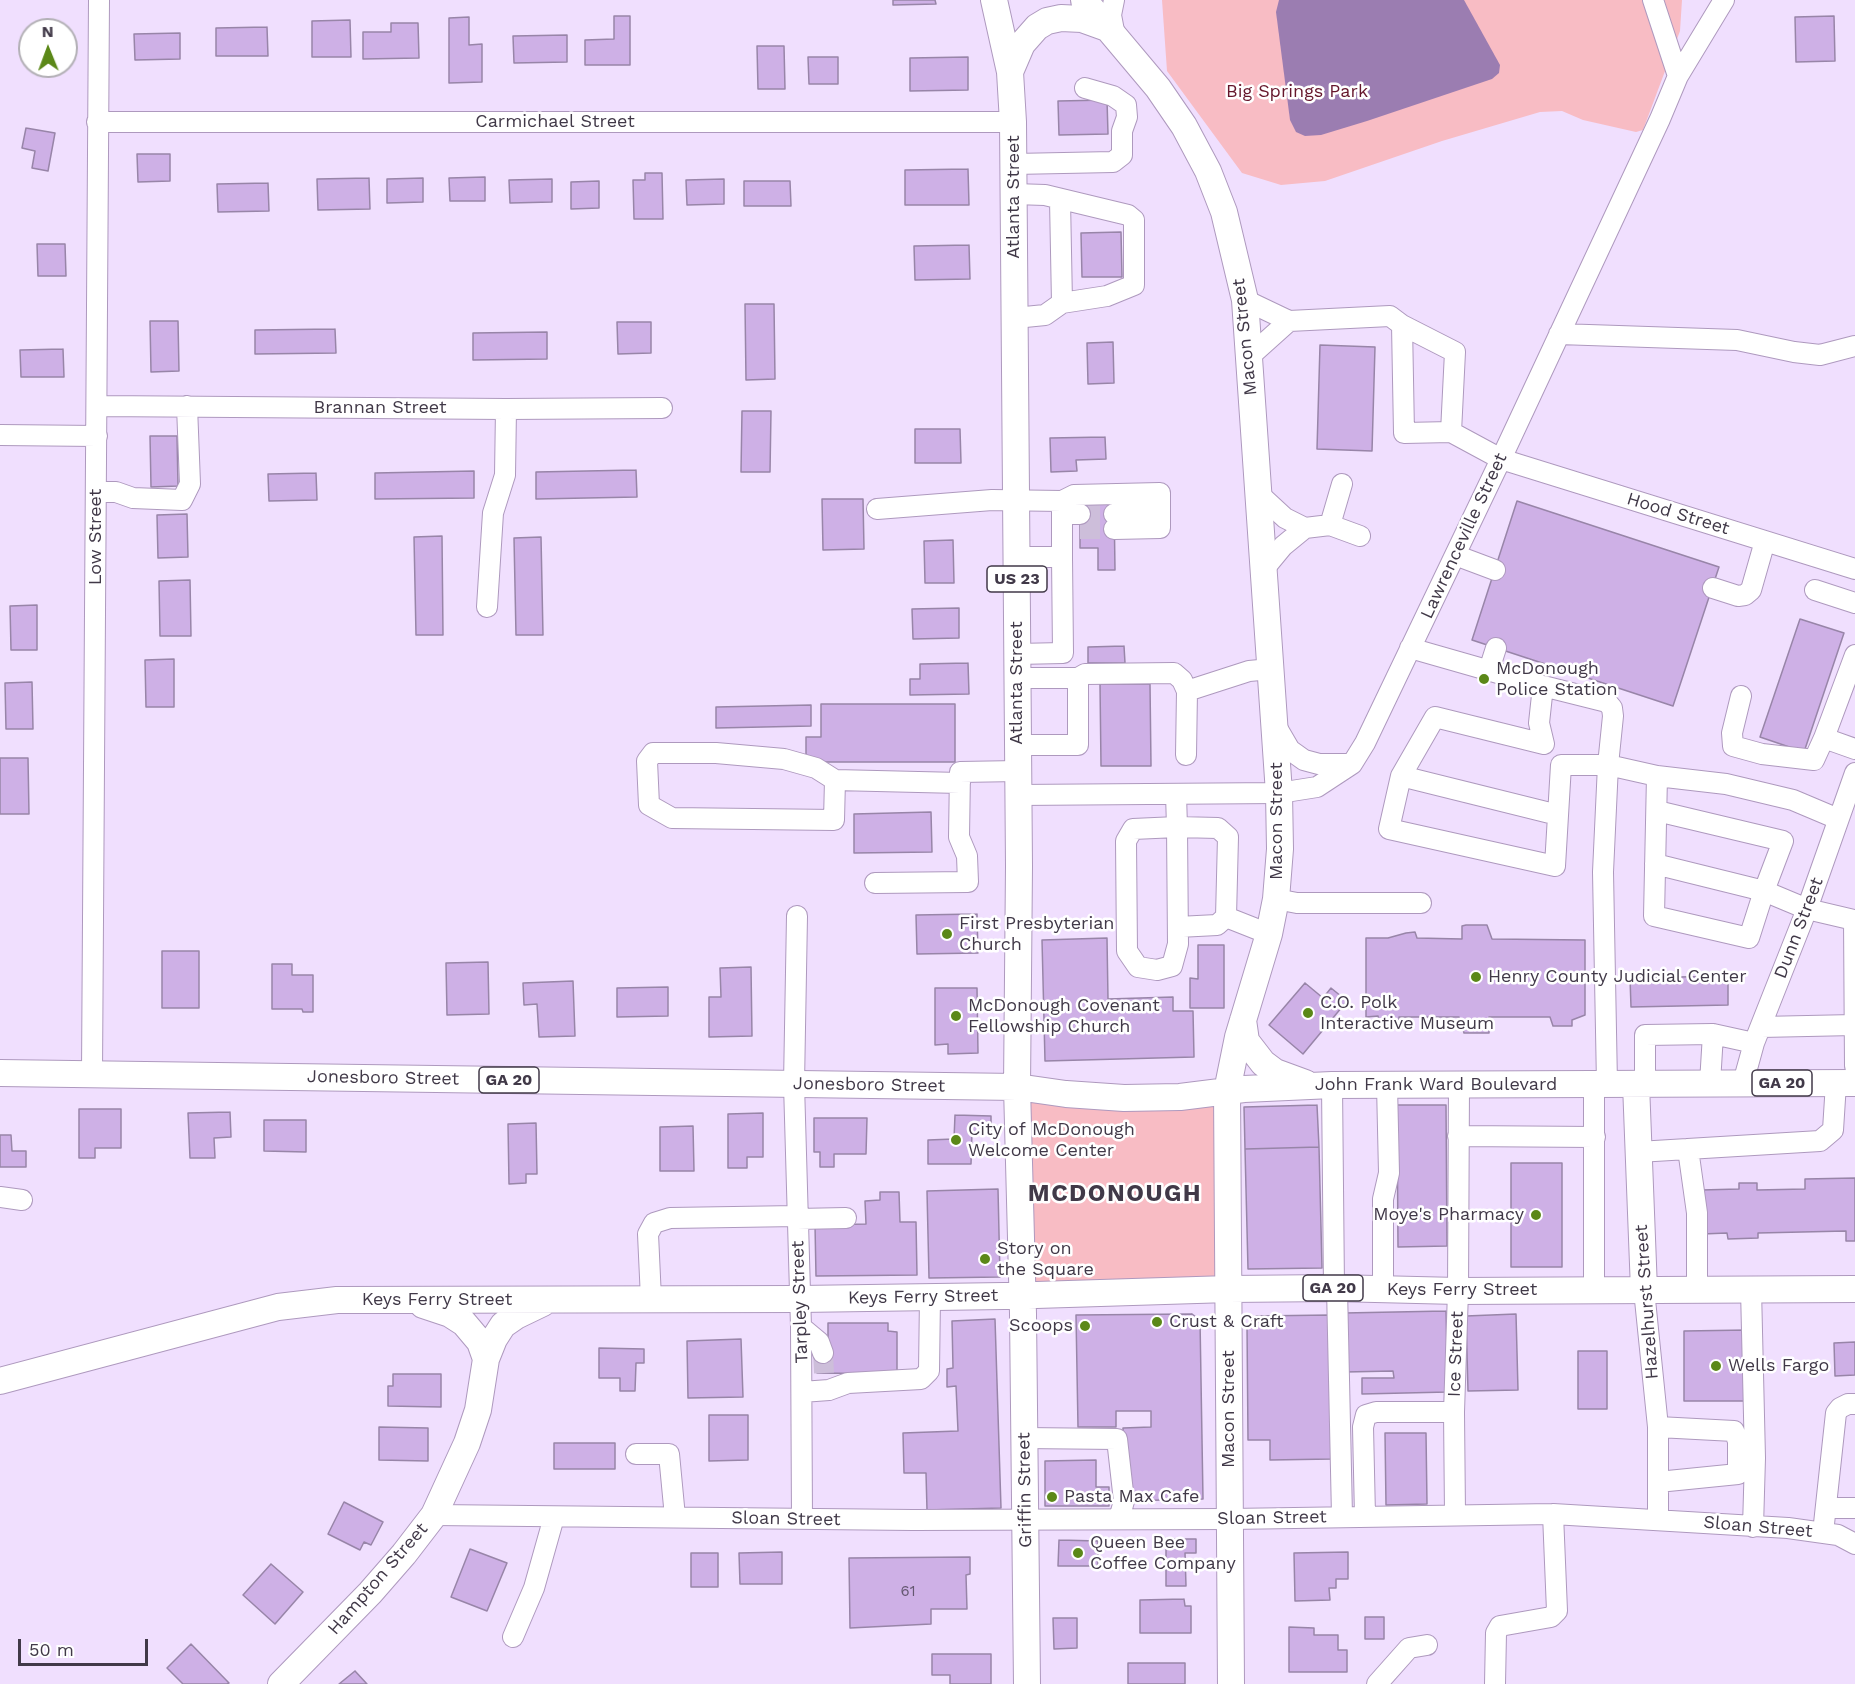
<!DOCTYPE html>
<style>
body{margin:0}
#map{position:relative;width:1855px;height:1684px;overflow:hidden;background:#f0dffe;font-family:"Work Sans",sans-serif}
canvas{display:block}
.north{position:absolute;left:18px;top:18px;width:60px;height:60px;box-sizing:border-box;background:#fff;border:2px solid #b3b0b6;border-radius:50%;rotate:359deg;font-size:16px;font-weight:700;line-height:24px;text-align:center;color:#413948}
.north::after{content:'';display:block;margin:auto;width:21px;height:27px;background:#5b8818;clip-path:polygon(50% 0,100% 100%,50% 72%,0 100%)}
.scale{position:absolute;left:18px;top:1639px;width:130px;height:27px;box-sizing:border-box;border:3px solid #413948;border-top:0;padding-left:8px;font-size:18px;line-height:21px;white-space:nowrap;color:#413948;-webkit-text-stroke:4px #fff;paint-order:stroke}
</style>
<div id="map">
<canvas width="1855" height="1684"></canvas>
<div class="north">N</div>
<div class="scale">50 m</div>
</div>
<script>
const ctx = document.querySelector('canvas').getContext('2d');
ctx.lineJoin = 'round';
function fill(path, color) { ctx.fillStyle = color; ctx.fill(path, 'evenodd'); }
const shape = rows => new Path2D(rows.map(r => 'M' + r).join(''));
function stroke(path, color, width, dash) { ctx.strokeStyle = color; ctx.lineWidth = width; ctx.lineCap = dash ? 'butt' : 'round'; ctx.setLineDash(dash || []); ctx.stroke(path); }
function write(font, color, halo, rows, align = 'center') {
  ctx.font = font + ' "Work Sans",sans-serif'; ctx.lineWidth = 5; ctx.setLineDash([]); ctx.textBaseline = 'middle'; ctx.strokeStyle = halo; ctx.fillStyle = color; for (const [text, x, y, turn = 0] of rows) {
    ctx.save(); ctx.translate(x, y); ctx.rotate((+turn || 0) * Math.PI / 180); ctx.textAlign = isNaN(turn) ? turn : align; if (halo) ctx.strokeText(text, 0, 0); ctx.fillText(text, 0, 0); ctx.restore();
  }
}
fill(shape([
 [1162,0,1682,0,1680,31,1643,130,1636,132,1583,120,1562,111,1540,112,1442,141,1325,181,1281,185,1242,173,1167,71],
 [1017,1087,1227,1091,1229,1289,1022,1296]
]), '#f8bcc4');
fill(shape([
 [1279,0,1464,0,1500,65,1499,73,1492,79,1367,121,1321,135,1305,136,1296,132,1290,120,1276,12]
]), '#9b7db1');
const building = shape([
 [893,0,935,0,936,4,893,5,893,0],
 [614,16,630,16,630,65,585,65,585,40,614,39,614,16],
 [1834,16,1835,61,1796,62,1795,17,1834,16],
 [469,17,469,45,482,44,482,82,449,83,449,18,469,17],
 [350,20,351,57,312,57,312,21,350,20],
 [391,23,418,23,419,58,363,59,363,32,391,32,391,23],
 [267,27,268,56,216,56,216,28,267,27],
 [180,33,180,59,135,60,134,34,180,33],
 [567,35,567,62,514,63,513,36,567,35],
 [757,46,784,46,785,89,758,89,757,46],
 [808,57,838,57,838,84,809,84,808,57],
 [968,57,968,90,910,91,910,58,968,57],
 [1107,100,1108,134,1059,135,1058,101,1107,100],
 [26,128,55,133,48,171,32,168,35,151,22,148,26,128],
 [137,154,170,154,170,181,138,182,137,154],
 [968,169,969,205,905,205,905,170,968,169],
 [645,173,662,173,663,219,634,219,633,180,645,180,645,173],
 [485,177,485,201,450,201,449,178,485,177],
 [369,178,370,209,318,210,317,179,369,178],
 [423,178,423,202,387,203,387,179,423,178],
 [552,179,552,202,510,203,509,180,552,179],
 [724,179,724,204,687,205,686,180,724,179],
 [599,181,599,208,571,209,571,182,599,181],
 [744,181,790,181,791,206,744,206,744,181],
 [268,183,269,211,218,212,217,184,268,183],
 [1121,232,1122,277,1082,277,1081,233,1121,232],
 [37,244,65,244,66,276,38,276,37,244],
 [969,245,970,279,915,280,914,246,969,245],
 [745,304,774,304,775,379,746,380,745,304],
 [150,321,178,321,179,371,151,372,150,321],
 [617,322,651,322,651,353,618,354,617,322],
 [335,329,336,353,255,354,255,330,335,329],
 [547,332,547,359,473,360,473,333,547,332],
 [1113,342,1114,383,1088,384,1087,343,1113,342],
 [1320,345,1375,347,1372,451,1317,449,1320,345],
 [63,349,64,377,21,377,20,350,63,349],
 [742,411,771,411,770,472,741,472,742,411],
 [915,429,960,429,961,463,915,463,915,429],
 [150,436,177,436,178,486,151,487,150,436],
 [1105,437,1106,459,1076,460,1077,471,1051,472,1050,438,1105,437],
 [636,470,637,497,536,499,536,472,636,470],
 [474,471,474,498,375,499,375,473,474,471],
 [316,473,317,500,269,501,268,474,316,473],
 [822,499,863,499,864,549,823,550,822,499],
 [1080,501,1114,501,1115,570,1098,570,1098,548,1080,548,1080,501],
 [1517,501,1719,567,1673,706,1472,640,1517,501],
 [187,514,188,557,158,558,157,515,187,514],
 [442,536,443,635,416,635,414,537,442,536],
 [541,537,543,635,516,635,514,538,541,537],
 [953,540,954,583,925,583,924,541,953,540],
 [190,580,191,636,160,636,159,581,190,580],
 [37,605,37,650,11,650,10,606,37,605],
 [959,608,959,638,913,639,912,609,959,608],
 [1800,619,1844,633,1804,752,1760,737,1800,619],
 [1124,646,1125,663,1088,663,1088,647,1124,646],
 [174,659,174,707,146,707,145,660,174,659],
 [968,663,969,694,910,695,910,679,920,679,920,664,968,663],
 [32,682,33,729,6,729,5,683,32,682],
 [1100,684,1150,684,1151,766,1101,766,1100,684],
 [821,704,955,704,955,762,806,762,806,737,821,737,821,704],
 [811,705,811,726,716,728,716,707,811,705],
 [0,758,28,758,29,814,0,814,0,758],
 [931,812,932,852,854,853,854,814,931,812],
 [977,914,978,953,917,954,916,915,977,914],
 [1466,925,1487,925,1492,939,1585,940,1585,1015,1572,1020,1572,1026,1553,1026,1550,1017,1489,1017,1489,1033,1464,1033,1459,1017,1399,1017,1399,1024,1380,1024,1378,1016,1366,1017,1366,938,1388,938,1406,933,1415,932,1417,938,1462,939,1462,926,1466,925],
 [1107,938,1108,999,1173,997,1173,1011,1193,1011,1194,1057,1045,1061,1042,940,1107,938],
 [1198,945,1224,945,1224,1008,1190,1008,1190,978,1198,979,1198,945],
 [162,951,199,951,199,1008,162,1008,162,951],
 [488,962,489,1014,447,1015,446,963,488,962],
 [272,964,292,964,292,975,313,975,313,1012,303,1012,302,1009,272,1009,272,964],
 [751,967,752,1036,709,1037,709,997,721,997,720,968,751,967],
 [1728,976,1728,1005,1631,1007,1630,978,1728,976],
 [573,981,575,1036,539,1037,537,1004,524,1005,523,983,573,981],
 [1305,983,1323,998,1331,988,1347,1001,1303,1054,1269,1025,1305,983],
 [668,987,668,1016,617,1017,617,988,668,987],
 [935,988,977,988,978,1053,948,1054,948,1044,935,1045,935,988],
 [1317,1105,1319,1147,1245,1149,1244,1107,1317,1105],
 [1397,1105,1446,1105,1447,1246,1398,1247,1397,1105],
 [79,1109,121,1109,121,1148,95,1148,95,1158,79,1158,79,1109],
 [230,1112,231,1137,214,1138,215,1158,190,1158,188,1113,230,1112],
 [763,1113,763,1157,747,1157,747,1168,728,1168,728,1114,763,1113],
 [955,1115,991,1116,991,1132,972,1132,971,1164,928,1164,928,1140,954,1139,955,1115],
 [814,1118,867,1118,866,1154,834,1154,834,1167,820,1167,820,1152,814,1152,814,1118],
 [264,1120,306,1120,306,1152,264,1151,264,1120],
 [536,1123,537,1174,526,1174,526,1183,509,1184,508,1124,536,1123],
 [693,1126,694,1171,660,1171,660,1127,693,1126],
 [0,1135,11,1135,12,1151,26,1151,26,1167,0,1167,0,1135],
 [1319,1147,1322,1268,1248,1269,1245,1149,1319,1147],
 [1511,1163,1562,1163,1562,1267,1511,1267,1511,1163],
 [1855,1178,1855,1241,1846,1241,1846,1231,1758,1233,1758,1238,1728,1239,1727,1233,1702,1234,1701,1190,1739,1189,1739,1183,1757,1183,1757,1190,1805,1189,1805,1179,1855,1178],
 [998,1189,1000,1277,929,1278,927,1191,998,1189],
 [880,1192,899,1192,900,1222,916,1222,917,1275,816,1276,815,1225,866,1224,865,1201,880,1200,880,1192],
 [1446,1311,1448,1392,1362,1394,1362,1378,1394,1378,1393,1371,1345,1372,1344,1313,1446,1311],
 [1192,1314,1200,1320,1203,1499,1124,1501,1123,1428,1151,1427,1151,1411,1116,1411,1116,1427,1078,1427,1076,1315,1192,1314],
 [1516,1314,1518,1390,1468,1391,1466,1316,1516,1314],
 [1331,1315,1332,1459,1270,1460,1270,1440,1248,1440,1247,1325,1256,1316,1331,1315],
 [995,1319,1001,1508,927,1510,926,1473,904,1473,903,1433,958,1431,956,1386,947,1387,947,1369,953,1368,952,1321,995,1319],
 [828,1323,888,1323,888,1331,897,1332,897,1374,817,1373,817,1353,828,1353,828,1323],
 [1748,1330,1748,1401,1684,1401,1684,1331,1748,1330],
 [741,1339,743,1397,688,1398,687,1341,741,1339],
 [1855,1342,1855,1375,1835,1376,1834,1343,1855,1342],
 [599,1348,644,1349,644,1363,636,1363,635,1391,620,1391,620,1378,599,1378,599,1348],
 [1578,1351,1607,1351,1607,1409,1578,1409,1578,1351],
 [393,1374,441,1374,441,1407,388,1406,388,1386,393,1386,393,1374],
 [709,1415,748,1415,748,1460,709,1461,709,1415],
 [379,1427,428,1428,428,1461,379,1460,379,1427],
 [1385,1433,1426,1433,1427,1504,1386,1505,1385,1433],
 [554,1443,615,1443,615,1469,554,1469,554,1443],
 [1096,1460,1096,1487,1109,1487,1109,1506,1045,1506,1045,1461,1096,1460],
 [344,1502,383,1522,371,1545,364,1542,360,1550,328,1534,344,1502],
 [1166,1539,1196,1539,1196,1553,1185,1553,1186,1586,1166,1586,1166,1539],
 [1059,1540,1098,1541,1098,1566,1058,1566,1059,1540],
 [470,1549,507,1563,487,1611,451,1597,470,1549],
 [782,1552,782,1584,740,1584,739,1553,782,1552],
 [1348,1552,1348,1579,1336,1579,1336,1588,1329,1588,1330,1600,1295,1601,1294,1553,1348,1552],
 [691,1553,718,1553,718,1587,691,1587,691,1553],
 [970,1557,970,1574,966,1575,967,1609,931,1609,931,1624,850,1628,849,1558,970,1557],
 [271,1564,303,1592,275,1624,243,1595,271,1564],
 [1184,1599,1185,1606,1191,1606,1191,1633,1140,1633,1140,1600,1184,1599],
 [1365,1617,1384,1617,1384,1639,1365,1639,1365,1617],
 [1053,1618,1077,1618,1077,1648,1054,1649,1053,1618],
 [1289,1627,1314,1628,1314,1635,1338,1635,1338,1650,1347,1650,1347,1672,1289,1672,1289,1627],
 [191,1644,229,1683,227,1684,183,1684,167,1668,191,1644],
 [932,1654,991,1654,991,1684,950,1684,950,1675,932,1675,932,1654],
 [1128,1663,1185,1663,1185,1684,1128,1684,1128,1663],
 [355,1671,367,1684,339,1684,355,1671]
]);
fill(building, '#ceb0e6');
stroke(building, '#9885a8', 1.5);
stroke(shape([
 [1080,514,1114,514],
 [1080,529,1114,529],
 [823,1353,824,1373]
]), '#cdbeda', 20, [20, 10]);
const minor = shape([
 [1114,0,1111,15,1115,36],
 [1653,0,1678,76],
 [97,122,1013,122],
 [1014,164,1113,162,1122,155,1122,131,1127,117,1126,105,1113,96,1085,88],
 [1014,194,1045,195,1128,215,1134,220,1134,285,1107,296,1062,303,1045,315,1015,318],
 [1060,200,1062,303],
 [1245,300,1289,321,1250,356],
 [1289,321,1390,316,1402,325,1404,433,1451,432,1455,352,1402,325],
 [1559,334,1737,340,1794,352,1820,355,1855,346],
 [98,406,506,409,662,408],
 [1451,432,1501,459,1855,569],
 [0,435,97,436],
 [96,492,116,492,133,498,182,500,190,484,187,406],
 [1259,494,1285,518,1305,528],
 [1062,501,1074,495,1160,493,1160,528,1114,529],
 [877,509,992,500,1062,501,1062,557],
 [1062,514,1080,514],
 [1114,514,1160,513],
 [1330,525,1360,536],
 [1455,555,1495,570],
 [1016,557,1062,557,1063,653,1017,654],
 [1264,569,1283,546,1305,528,1330,525,1342,484],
 [1713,588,1738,596,1745,595,1751,590,1765,541],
 [1815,590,1855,603],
 [487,607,493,513,505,475,506,409],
 [1410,648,1543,686,1539,723,1544,744,1435,717,1401,776,1389,829,1555,866,1561,765,1608,765,1603,872,1607,1084],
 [1855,655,1824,738,1855,749],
 [1489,670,1496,648],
 [1017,678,1078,678,1078,745,1018,745],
 [1078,678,1085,674,1174,673,1182,680,1187,691,1186,755],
 [1543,686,1607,702,1612,708,1613,716,1608,765,1657,776,1654,916,1749,938,1764,891,1783,841,1657,811],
 [1187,691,1249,671,1271,669],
 [1741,696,1732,733,1733,746,1762,754,1814,760,1824,738],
 [1276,726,1290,750,1304,760,1319,764,1352,764],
 [1401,776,1558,815],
 [1657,776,1726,784,1793,800,1838,819],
 [835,780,816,768,784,759,716,753,653,753,647,761,649,805,672,818,834,820,835,780,960,783],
 [1176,794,1177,827,1178,944,1172,966,1157,970,1138,967,1127,951,1126,841,1133,829,1177,827,1218,828,1228,837,1226,917,1217,925,1178,927],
 [1017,795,1279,793,1317,787,1352,764,1365,743,1501,459,1660,119,1678,76,1724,0],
 [1655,864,1764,891,1807,909,1854,920,1855,1066],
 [875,883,968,882,967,856,959,837,960,772,1018,771],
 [1276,899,1297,903,1421,903],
 [797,916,794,1084,801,1327,802,1519],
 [1226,917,1269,934],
 [1761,1027,1854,1025],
 [92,1074,99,0],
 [1710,1083,1713,1034],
 [1743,1083,1754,1043,1807,909,1855,773],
 [1594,1084,1594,1291],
 [1645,1084,1645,1035,1713,1034,1754,1043],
 [1332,1085,1334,1288],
 [1458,1136,1595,1137],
 [1688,1149,1697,1213,1697,1289],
 [1638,1152,1820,1141,1833,1130,1836,1083],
 [0,1197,22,1200],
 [797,1219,846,1218],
 [1337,1288,1342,1516],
 [1751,1289,1755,1458,1753,1527],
 [1383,1290,1383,1199,1389,1173,1387,1085],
 [1644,1290,1658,1427,1658,1519],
 [651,1299,648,1234,654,1223,670,1218,797,1216],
 [801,1327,819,1342,823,1353],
 [802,1392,829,1390,848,1383,921,1379,929,1371,930,1297],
 [1024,1438,1117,1439,1124,1501,1119,1519],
 [636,1454,669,1454,675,1517],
 [1658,1482,1738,1474,1738,1441,1734,1431,1658,1427],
 [1827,1508,1855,1508],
 [1455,1514,1454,1412,1458,1291,1459,1085],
 [434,1515,913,1520,1230,1519,1553,1514,1788,1528,1838,1535,1855,1544],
 [1365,1516,1363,1427,1366,1415,1376,1412,1454,1412],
 [1823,1533,1836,1413,1840,1408,1848,1404,1855,1404],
 [513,1637,534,1588,554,1517],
 [1377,1684,1409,1648,1427,1645],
 [1495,1684,1496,1633,1500,1626,1551,1617,1557,1611,1553,1514]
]);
const major = shape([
 [994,0,1010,72,1013,122,1019,866,1017,1087,1023,1314,1027,1684],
 [1084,0,1158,88,1184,126,1208,171,1224,212,1245,300,1279,793,1280,849,1276,899,1269,934,1238,1037,1227,1091,1231,1684],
 [1010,72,1022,44,1037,27,1047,21,1061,18,1082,19,1107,28],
 [1243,1020,1246,1041,1263,1063,1275,1072,1305,1083],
 [0,1073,1017,1087,1066,1094,1124,1098,1180,1097,1244,1089,1332,1085,1855,1083],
 [1636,1084,1644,1290],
 [423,1305,450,1314,464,1323,480,1342,486,1359],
 [0,1381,278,1307,337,1300,800,1299,1004,1296,1229,1289,1334,1288,1458,1291,1855,1289],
 [281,1684,370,1593,404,1554,434,1515,467,1443,478,1410,486,1359,494,1339,503,1325,516,1316,543,1303]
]);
stroke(minor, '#ae99be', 22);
stroke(major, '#ae99be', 28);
stroke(minor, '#fff', 20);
stroke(major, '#fff', 26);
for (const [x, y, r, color] of [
 [1484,679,6,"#5b8818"],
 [947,934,6,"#5b8818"],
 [1476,977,6,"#5b8818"],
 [1308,1013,6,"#5b8818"],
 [956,1016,6,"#5b8818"],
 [956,1140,6,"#5b8818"],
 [1536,1215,6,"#5b8818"],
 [985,1259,6,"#5b8818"],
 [1157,1322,6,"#5b8818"],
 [1085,1326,6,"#5b8818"],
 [1716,1366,6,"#5b8818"],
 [1052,1497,6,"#5b8818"],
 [1078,1553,6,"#5b8818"]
]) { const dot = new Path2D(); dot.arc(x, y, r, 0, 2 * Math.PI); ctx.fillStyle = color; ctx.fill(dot); stroke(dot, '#fff', 2); }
write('15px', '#645770', null, [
 ["61",908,1592]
]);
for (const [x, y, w] of [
 [1017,579,60],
 [509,1080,60],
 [1782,1083,60],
 [1333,1288,60]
]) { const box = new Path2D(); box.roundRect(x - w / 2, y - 13, w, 26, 4.5); ctx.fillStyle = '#fff'; ctx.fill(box); stroke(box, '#413948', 1.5); }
write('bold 16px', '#413948', null, [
 ["US 23",1017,579],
 ["GA 20",509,1080],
 ["GA 20",1782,1083],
 ["GA 20",1333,1288]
]);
write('18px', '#65162b', '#fff', [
 ["Big Springs Park",1297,92]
]);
write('18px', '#413948', '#fff', [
 ["Carmichael Street",555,122],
 ["Atlanta Street",1014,197,-90],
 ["Macon Street",1245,337,-96],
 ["Brannan Street",380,408],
 ["Hood Street",1678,514,17],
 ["Lawrenceville Street",1464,536,-65],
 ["Low Street",96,537,-90],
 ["Atlanta Street",1017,683,-90],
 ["Macon Street",1277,821,-90],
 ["Dunn Street",1799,928,-69],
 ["Jonesboro Street",383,1078,1],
 ["Jonesboro Street",869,1085,1],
 ["John Frank Ward Boulevard",1436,1085],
 ["Keys Ferry Street",1462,1290],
 ["Keys Ferry Street",923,1297,-1],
 ["Keys Ferry Street",437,1300],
 ["Tarpley Street",800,1302,-92],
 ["Hazelhurst Street",1647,1302,-94],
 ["Ice Street",1456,1354,-88],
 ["Macon Street",1229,1409,-90],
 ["Griffin Street",1025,1490,-91],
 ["Sloan Street",1272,1518,-1],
 ["Sloan Street",786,1519,1],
 ["Sloan Street",1758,1527,5],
 ["Hampton Street",378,1579,-49]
]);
write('18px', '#413948', '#fff', [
 ["McDonough",1496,669],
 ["Police Station",1496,690],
 ["First Presbyterian",959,924],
 ["Church",959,945],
 ["Henry County Judicial Center",1488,977],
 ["C.O. Polk",1320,1003],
 ["Interactive Museum",1320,1024],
 ["McDonough Covenant",968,1006],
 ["Fellowship Church",968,1027],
 ["City of McDonough",968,1130],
 ["Welcome Center",968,1151],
 ["Moye's Pharmacy",1524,1215,"right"],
 ["Story on",997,1249],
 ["the Square",997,1270],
 ["Crust & Craft",1169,1322],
 ["Scoops",1073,1326,"right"],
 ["Wells Fargo",1728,1366],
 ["Pasta Max Cafe",1064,1497],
 ["Queen Bee",1090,1543],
 ["Coffee Company",1090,1564]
], 'left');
ctx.letterSpacing = '1.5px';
write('bold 24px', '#413948', '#fff', [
 ["MCDONOUGH",1115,1194]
]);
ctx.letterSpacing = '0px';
</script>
